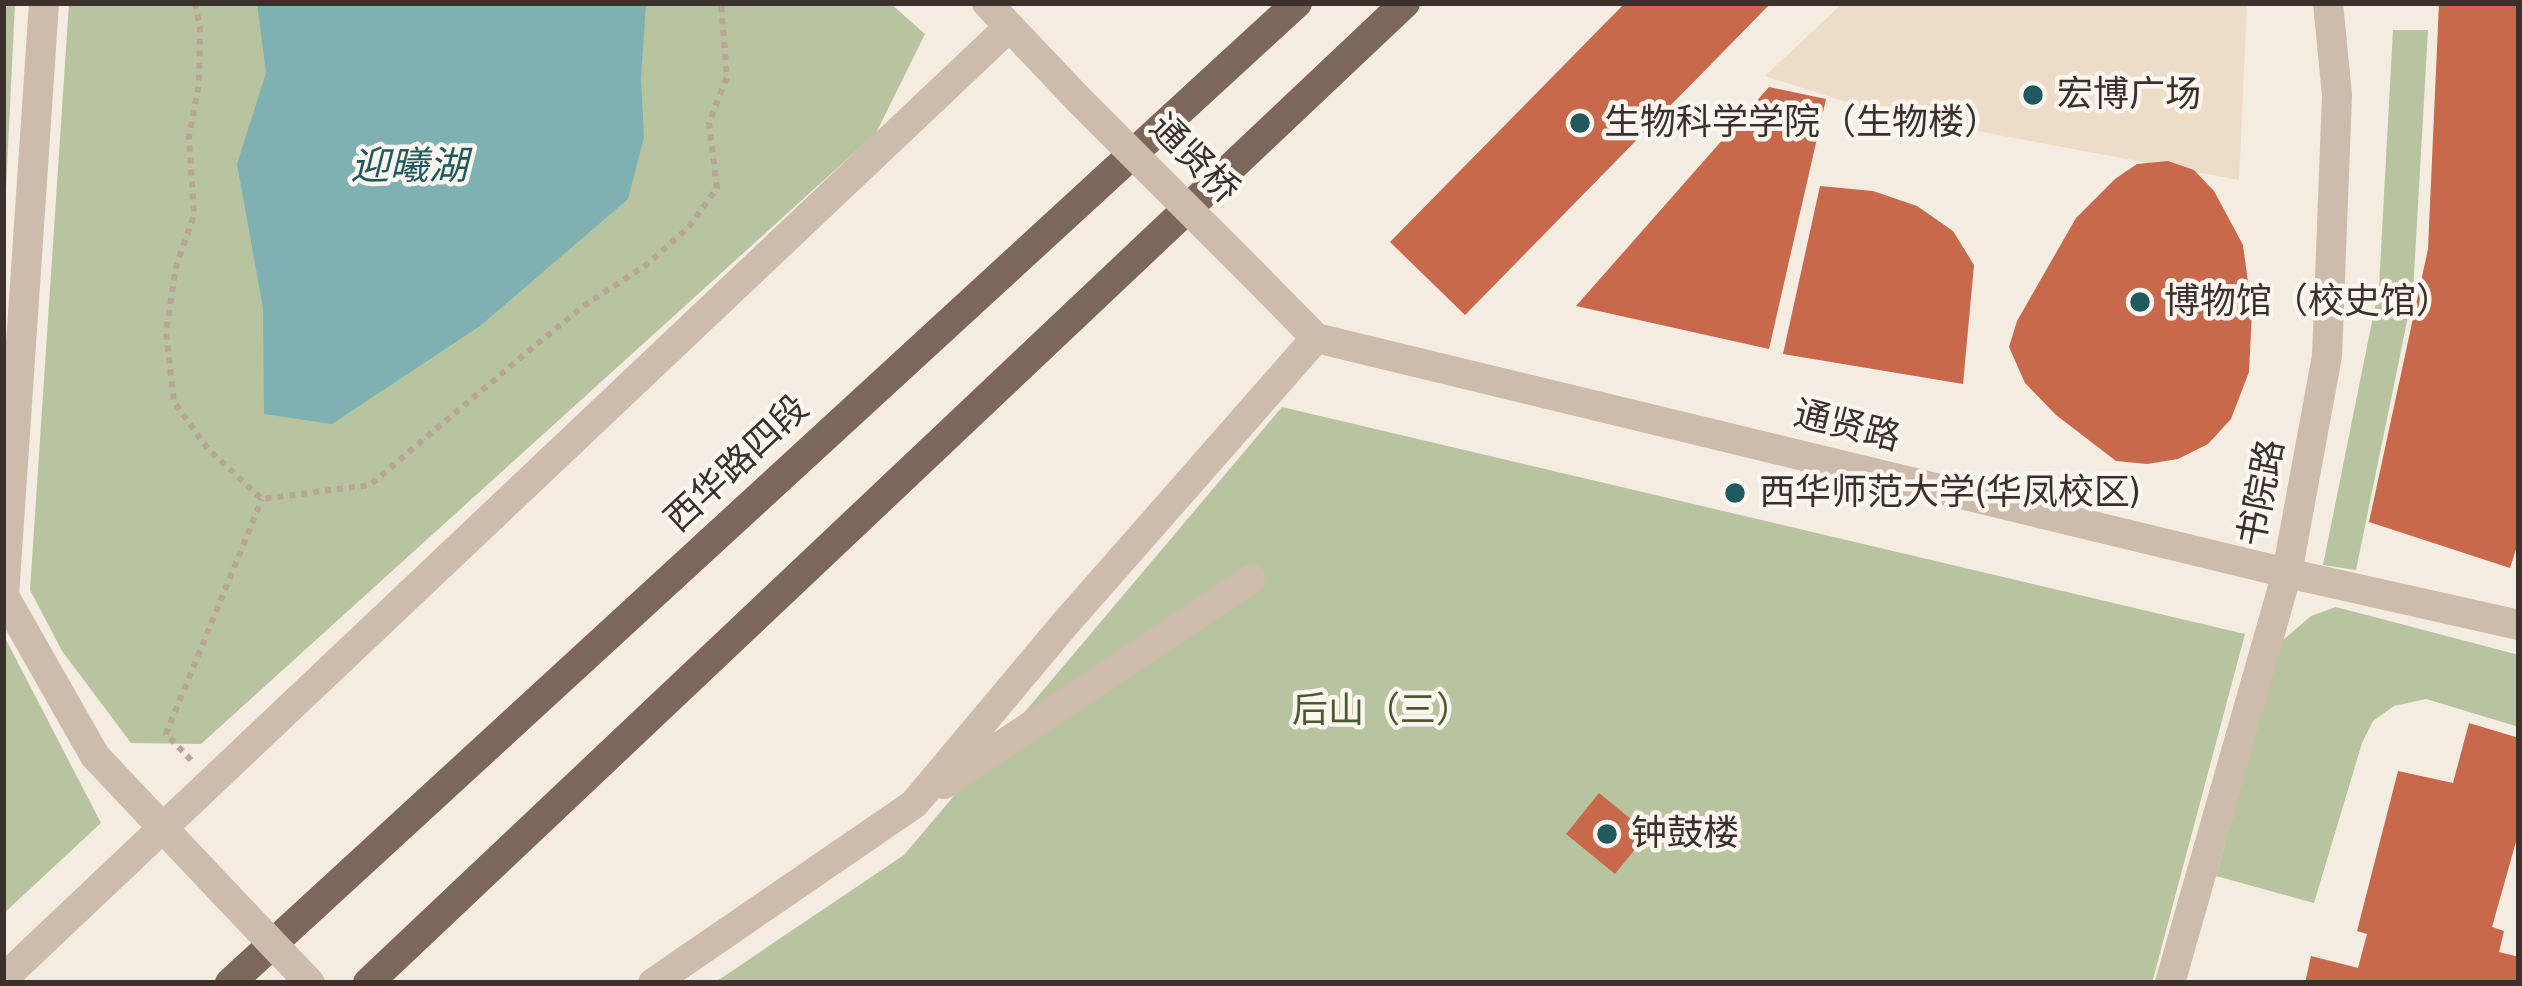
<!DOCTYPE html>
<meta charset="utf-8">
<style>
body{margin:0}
#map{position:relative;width:2522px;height:986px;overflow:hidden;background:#f4ebe1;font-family:"Public Sans",sans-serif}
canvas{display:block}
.frame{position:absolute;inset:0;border:6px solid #3b302b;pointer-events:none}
</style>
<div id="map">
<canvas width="2522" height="986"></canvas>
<div class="frame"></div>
</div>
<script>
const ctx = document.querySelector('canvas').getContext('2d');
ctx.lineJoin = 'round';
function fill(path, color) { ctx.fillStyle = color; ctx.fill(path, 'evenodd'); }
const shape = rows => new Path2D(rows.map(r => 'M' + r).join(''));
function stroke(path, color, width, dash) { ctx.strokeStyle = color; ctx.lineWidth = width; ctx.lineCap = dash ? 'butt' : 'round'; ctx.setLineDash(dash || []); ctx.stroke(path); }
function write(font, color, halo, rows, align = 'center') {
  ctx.font = font + ' "Public Sans","Noto Sans SC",sans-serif'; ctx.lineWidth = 9; ctx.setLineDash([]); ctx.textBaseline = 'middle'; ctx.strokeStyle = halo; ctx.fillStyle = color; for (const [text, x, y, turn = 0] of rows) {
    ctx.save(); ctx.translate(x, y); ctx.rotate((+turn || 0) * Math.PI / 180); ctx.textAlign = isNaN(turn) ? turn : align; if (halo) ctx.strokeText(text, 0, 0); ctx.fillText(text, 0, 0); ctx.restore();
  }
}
fill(shape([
 [3,3,15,3,3,251],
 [69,3,890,3,925,34,876,133,201,744,131,743,62,651,30,590],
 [2393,30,2428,30,2413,292,2356,570,2323,565,2379,287],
 [1282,407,2245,634,2152,983,714,983,904,855],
 [2336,607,2519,655,2519,727,2426,699,2394,706,2373,721,2362,743,2314,903,2216,876,2282,641,2311,616],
 [3,634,101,823,3,914]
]), '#b8c4a0');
fill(shape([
 [1843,3,2247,3,2239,180,1881,113,1765,76]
]), '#ecdcc8');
fill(shape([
 [257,3,646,3,641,78,644,137,628,199,480,326,332,424,264,414,263,308,237,164,266,73]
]), '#7fb0b2');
fill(shape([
 [1625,3,1771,3,1465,315,1390,242],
 [2439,3,2519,3,2519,540,2510,568,2369,522,2428,249],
 [1769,87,1826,99,1769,349,1576,306],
 [2168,161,2194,170,2214,191,2243,245,2252,312,2249,372,2231,419,2208,444,2178,459,2147,464,2116,461,2056,415,2025,383,2009,347,2017,321,2076,218,2115,179,2137,164],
 [1820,186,1873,191,1917,206,1953,231,1974,265,1963,384,1783,354],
 [2469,723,2519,738,2519,831,2492,927,2504,931,2499,952,2519,957,2519,983,2305,983,2311,956,2358,968,2367,934,2357,931,2398,771,2453,783],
 [1599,793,1648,833,1615,874,1566,834]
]), '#c8694b');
stroke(shape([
 [195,3,200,28,199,83,189,137,194,215,176,267,166,332,174,402,208,449,262,499,370,485,526,353,585,305,646,265,688,228,717,188,709,123,727,77,721,3],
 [191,760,166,734,262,499]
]), '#b9a596', 6, [6, 6]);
stroke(shape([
 [44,3,4,596,95,756,228,897],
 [987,3,1081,102],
 [1251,272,1316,338,2287,573,2519,625],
 [944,784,1251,579],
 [3,979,1008,28],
 [653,983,914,804,1064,625,1316,338],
 [2170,983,2287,573,2327,356,2337,95,2328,3]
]), '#cdbbac', 30);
stroke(shape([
 [230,983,1297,3],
 [368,983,1405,3]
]), '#7d675c', 30);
stroke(shape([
 [1081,102,1251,272],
 [228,897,310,983]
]), '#cdbbac', 30);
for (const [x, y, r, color] of [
 [2033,95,12,"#1f5a5e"],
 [1580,123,12,"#1f5a5e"],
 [2140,302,12,"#1f5a5e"],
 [1735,493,12,"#1f5a5e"],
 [1607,834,12,"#1f5a5e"]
]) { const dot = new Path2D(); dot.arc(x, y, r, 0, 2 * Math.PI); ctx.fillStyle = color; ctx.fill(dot); stroke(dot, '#fbf5ee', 4.5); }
write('36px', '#3b302b', '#fbf5ee', [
 ["宏博广场",2057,95],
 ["生物科学学院（生物楼）",1604,123],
 ["博物馆（校史馆）",2164,302],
 ["西华师范大学(华凤校区)",1759,493],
 ["钟鼓楼",1631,834]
], 'left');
write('36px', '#3b302b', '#fbf5ee', [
 ["通贤桥",1194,159,45],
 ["通贤路",1847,426,14],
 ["西华路四段",737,464,-43],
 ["书院路",2262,493,-79]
]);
write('36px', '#4a5a2e', '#fbf5ee', [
 ["后山（三）",1382,711]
]);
write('italic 39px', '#1f5a5e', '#fbf5ee', [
 ["迎曦湖",409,167]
]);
</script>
